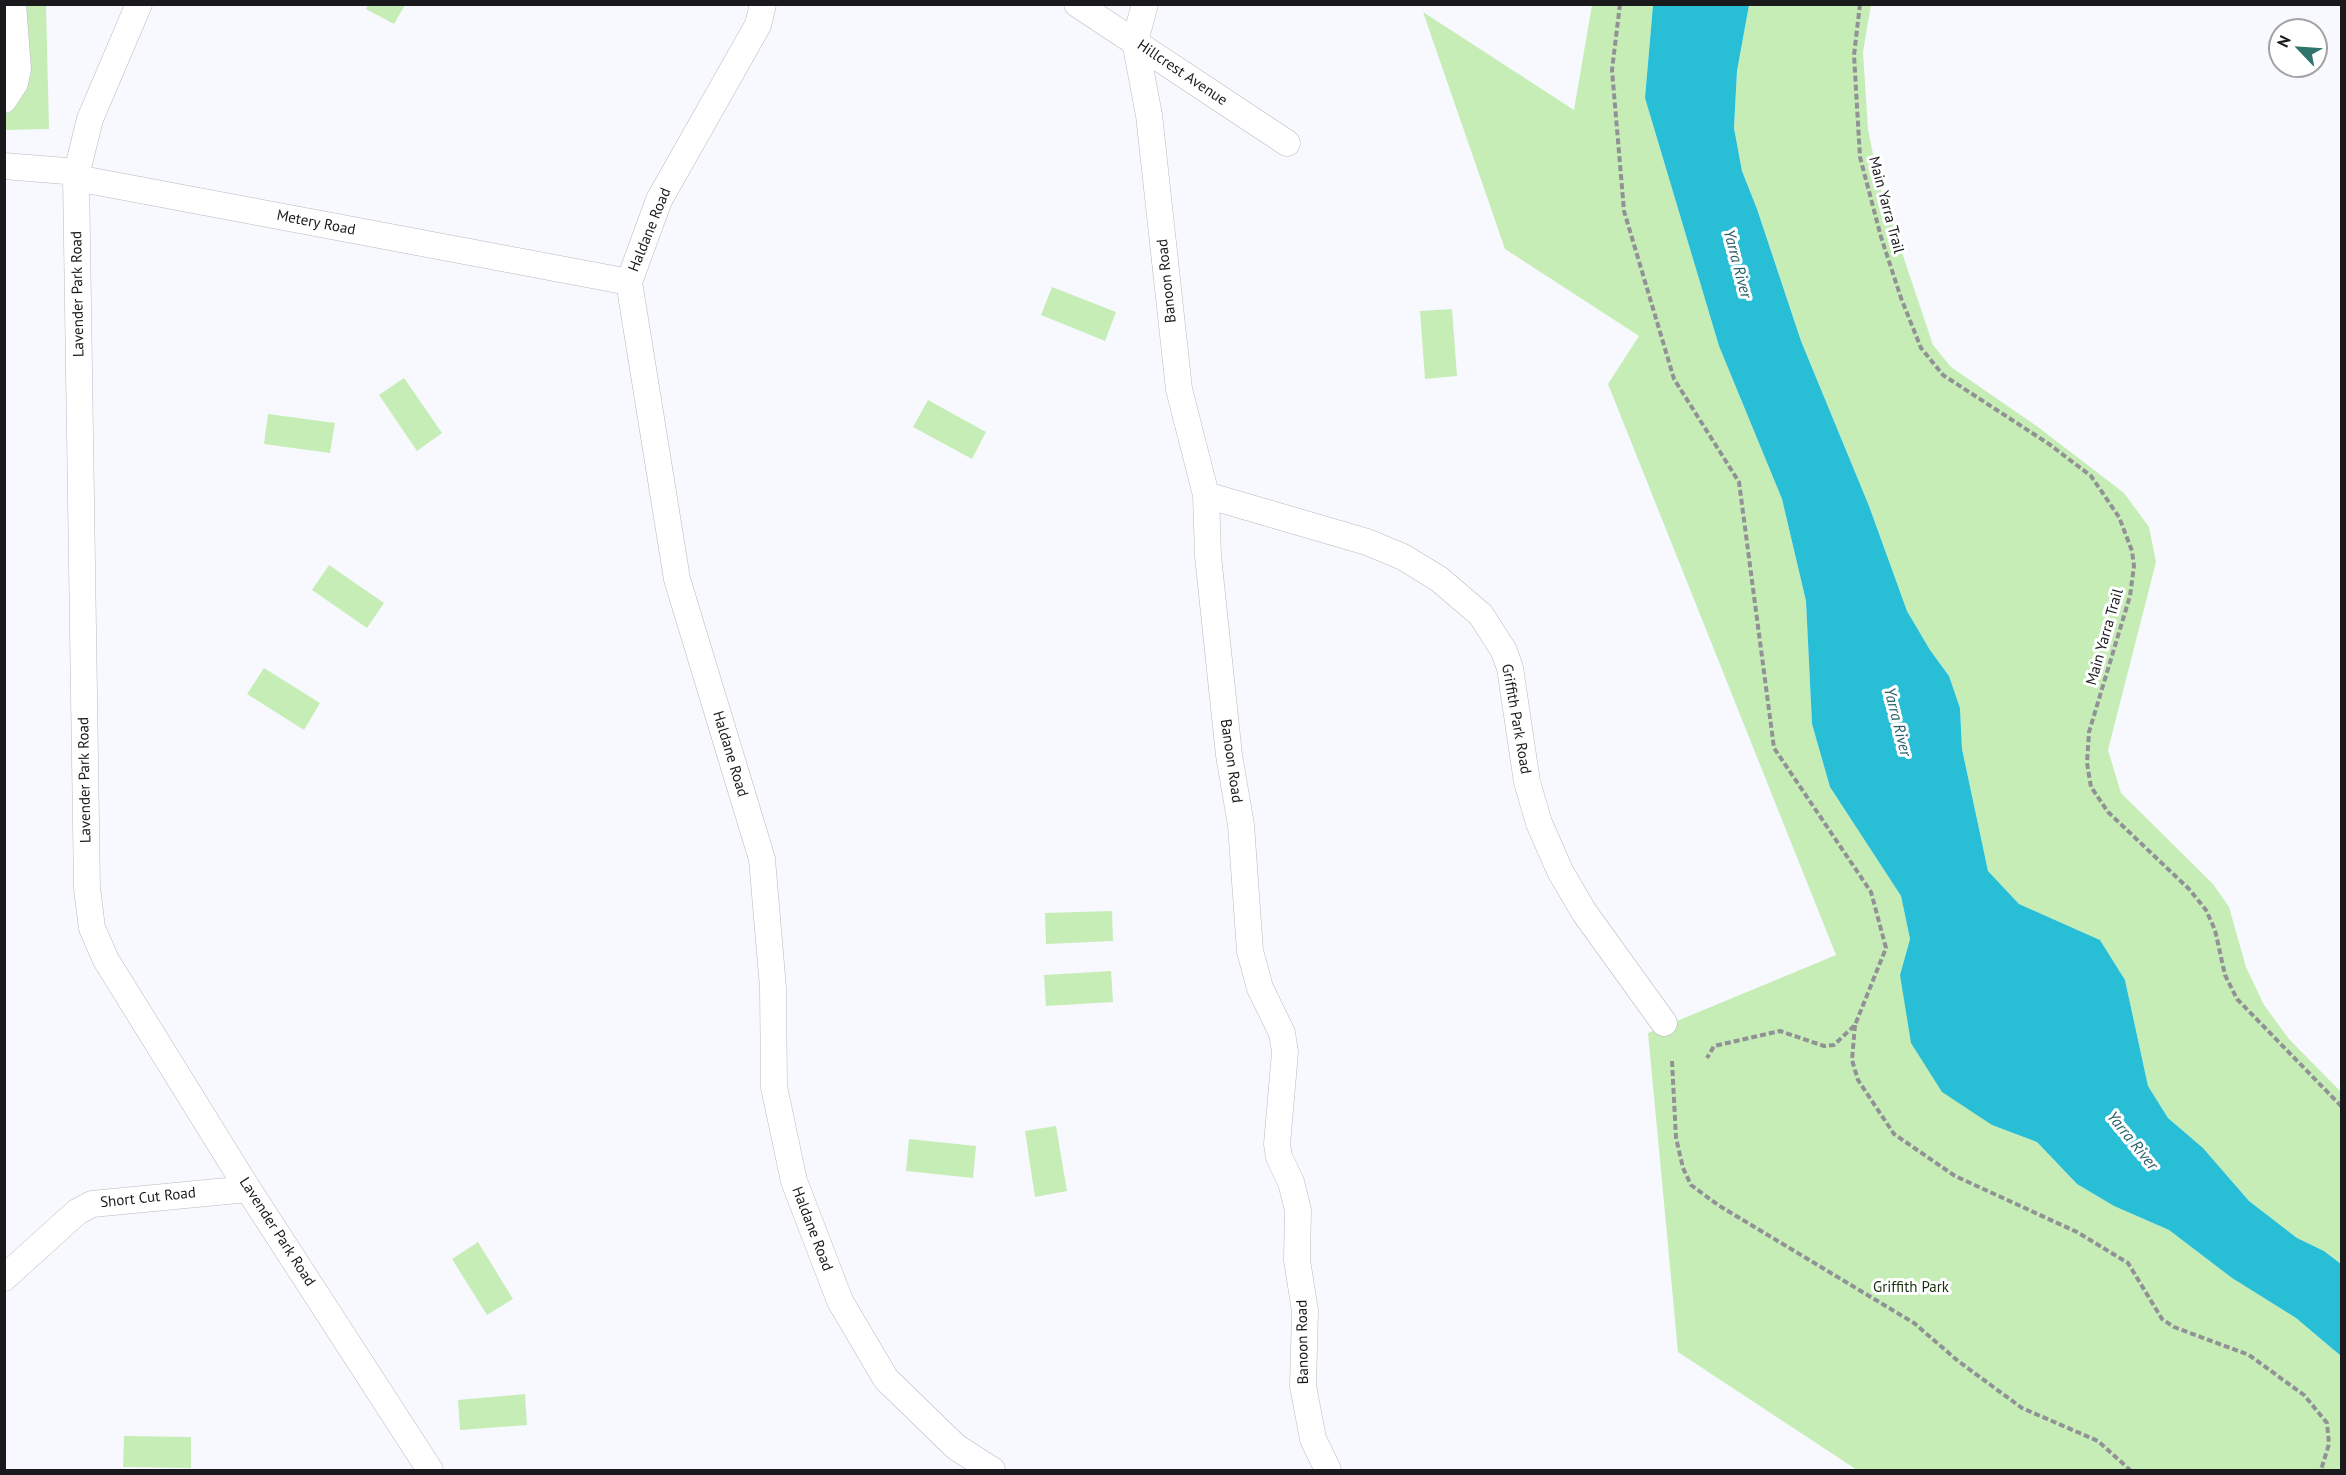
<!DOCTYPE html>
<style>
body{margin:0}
#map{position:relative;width:2346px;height:1475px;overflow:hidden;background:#f7f9fe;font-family:"PT Sans",sans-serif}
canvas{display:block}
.frame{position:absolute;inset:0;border:6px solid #1a1a1d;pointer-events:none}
.north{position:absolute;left:2268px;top:18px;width:60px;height:60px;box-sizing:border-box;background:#fff;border:2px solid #a3a3a5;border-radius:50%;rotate:295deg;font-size:16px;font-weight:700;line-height:24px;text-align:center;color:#1a1a1d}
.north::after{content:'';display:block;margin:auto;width:21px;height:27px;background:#2f756b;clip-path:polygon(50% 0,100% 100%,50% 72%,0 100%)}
</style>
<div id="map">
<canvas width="2346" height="1475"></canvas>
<div class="frame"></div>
<div class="north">N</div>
</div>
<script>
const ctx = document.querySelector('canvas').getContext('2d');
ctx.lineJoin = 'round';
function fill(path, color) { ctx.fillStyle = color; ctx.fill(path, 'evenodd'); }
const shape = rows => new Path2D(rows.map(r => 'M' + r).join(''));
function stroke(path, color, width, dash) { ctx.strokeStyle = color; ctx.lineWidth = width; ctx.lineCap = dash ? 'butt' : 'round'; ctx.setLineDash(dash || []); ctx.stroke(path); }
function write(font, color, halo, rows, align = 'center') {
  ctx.font = font + ' "PT Sans",sans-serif'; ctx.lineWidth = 6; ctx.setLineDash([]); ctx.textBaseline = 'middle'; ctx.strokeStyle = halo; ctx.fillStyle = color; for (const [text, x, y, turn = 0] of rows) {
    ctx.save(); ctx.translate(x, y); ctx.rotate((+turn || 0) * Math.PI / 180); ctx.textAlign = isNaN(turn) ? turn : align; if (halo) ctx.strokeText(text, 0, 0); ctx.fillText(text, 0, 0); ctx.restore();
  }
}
fill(shape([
 [4,5,46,5,49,129,5,130],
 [368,5,368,4,405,5,394,24,366,9],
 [1592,5,1653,5,1645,98,1719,346,1782,499,1806,601,1812,724,1830,787,1901,896,1910,939,1900,975,1992,1125,2037,1142,2077,1184,2114,1206,2169,1230,2232,1278,2296,1318,2341,1356,2341,1470,1857,1470,1678,1352,1648,1033,1836,955,1608,384,1639,336,1505,249,1423,12,1574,110],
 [1749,5,1871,5,1863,52,1868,129,1879,184,1933,345,1951,367,2038,427,2124,493,2149,527,2156,562,2108,750,2121,793,2213,884,2229,907,2246,967,2264,1005,2289,1039,2341,1092,2341,1264,2324,1251,2297,1238,2249,1201,2203,1148,2168,1118,2148,1086,2125,980,2100,940,2019,904,1988,871,1962,749,1960,708,1949,676,1930,650,1907,611,1869,506,1801,341,1757,209,1742,171,1734,128,1737,71],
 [1052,287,1116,312,1105,341,1041,315],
 [1452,309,1457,376,1425,379,1420,311],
 [404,378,442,433,417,451,379,395],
 [928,400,986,432,972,459,913,427],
 [268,414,335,423,330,453,264,444],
 [329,565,384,603,367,628,312,590],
 [264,668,320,703,304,730,247,694],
 [1112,911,1113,941,1046,944,1045,913],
 [1111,971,1113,1002,1046,1006,1044,975],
 [1056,1126,1067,1191,1035,1197,1025,1131],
 [909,1139,976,1146,973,1178,906,1171],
 [478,1242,513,1299,487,1315,452,1259],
 [525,1394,527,1425,460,1430,458,1400],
 [124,1436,191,1437,191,1468,123,1467]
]), '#c7edb7');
fill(shape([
 [1653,5,1749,5,1737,71,1734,128,1742,171,1757,209,1801,341,1869,506,1907,611,1930,650,1949,676,1960,708,1962,749,1988,871,2019,904,2100,940,2125,980,2148,1086,2168,1118,2203,1148,2249,1201,2297,1238,2324,1251,2341,1264,2341,1356,2296,1318,2232,1278,2169,1230,2114,1206,2077,1184,2037,1142,1992,1125,1942,1092,1911,1043,1900,975,1910,939,1901,896,1830,787,1812,724,1806,601,1782,499,1719,346,1645,98]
]), '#28bed5');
const minor = shape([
 [139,4,90,119,76,176,87,888,92,928,106,960,248,1189,430,1470],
 [763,4,758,25,659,200,629,282,677,579,762,859,773,988,774,1087,794,1181,840,1301,886,1379,956,1447,992,1470],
 [1077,4,1287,143],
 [1145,4,1135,41,1149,115,1179,389,1206,495,1208,556,1229,755,1241,825,1250,951,1260,988,1282,1033,1285,1052,1277,1144,1279,1157,1291,1182,1298,1210,1297,1260,1305,1311,1303,1386,1313,1439,1328,1470],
 [4,100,15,83,18,69,13,4],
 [4,166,66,171,87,180,629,282],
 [1206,495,1367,542,1403,557,1439,579,1481,615,1504,651,1510,668,1527,782,1539,823,1560,871,1584,912,1664,1023],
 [4,1278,77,1212,92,1204,248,1189]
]);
stroke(minor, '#b8bac2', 27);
stroke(shape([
 [1620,4,1612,70,1624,211,1674,379,1739,482,1774,748,1871,892,1886,948,1855,1025,1834,1045,1824,1046,1780,1031,1714,1046,1707,1058],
 [1860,4,1854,55,1860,157,1881,237,1901,298,1921,348,1943,375,2049,444,2091,476,2119,517,2132,551,2134,566,2130,596,2089,732,2087,763,2091,787,2108,812,2189,889,2206,910,2215,930,2225,975,2237,999,2342,1107],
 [1855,1025,1852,1060,1858,1080,1894,1134,1955,1176,2077,1232,2128,1263,2162,1319,2174,1327,2249,1355,2304,1395,2327,1423,2329,1444,2321,1470],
 [1672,1061,1676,1138,1683,1168,1691,1185,1718,1205,1914,1323,1958,1361,2022,1408,2098,1441,2130,1470]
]), '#919296', 4, [6, 3]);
stroke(minor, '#fff', 26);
write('15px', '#1a1a1d', '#fff', [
 ["Hillcrest Avenue",1182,73,34],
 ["Main Yarra Trail",1886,205,75],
 ["Metery Road",316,223,11],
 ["Haldane Road",650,230,-68],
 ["Banoon Road",1167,281,-96],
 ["Lavender Park Road",78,294,-91],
 ["Main Yarra Trail",2105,637,-74],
 ["Griffith Park Road",1516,719,80],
 ["Haldane Road",730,754,73],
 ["Banoon Road",1231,761,82],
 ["Lavender Park Road",85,780,-91],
 ["Short Cut Road",148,1198,-6],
 ["Haldane Road",812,1229,69],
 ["Lavender Park Road",277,1232,57],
 ["Banoon Road",1303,1342,-91]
]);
write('15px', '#1a2f10', '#fff', [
 ["Griffith Park",1911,1288]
]);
write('italic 16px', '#28606a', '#fff', [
 ["Yarra River",1737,264,75],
 ["Yarra River",1897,722,76],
 ["Yarra River",2132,1141,51]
]);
</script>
